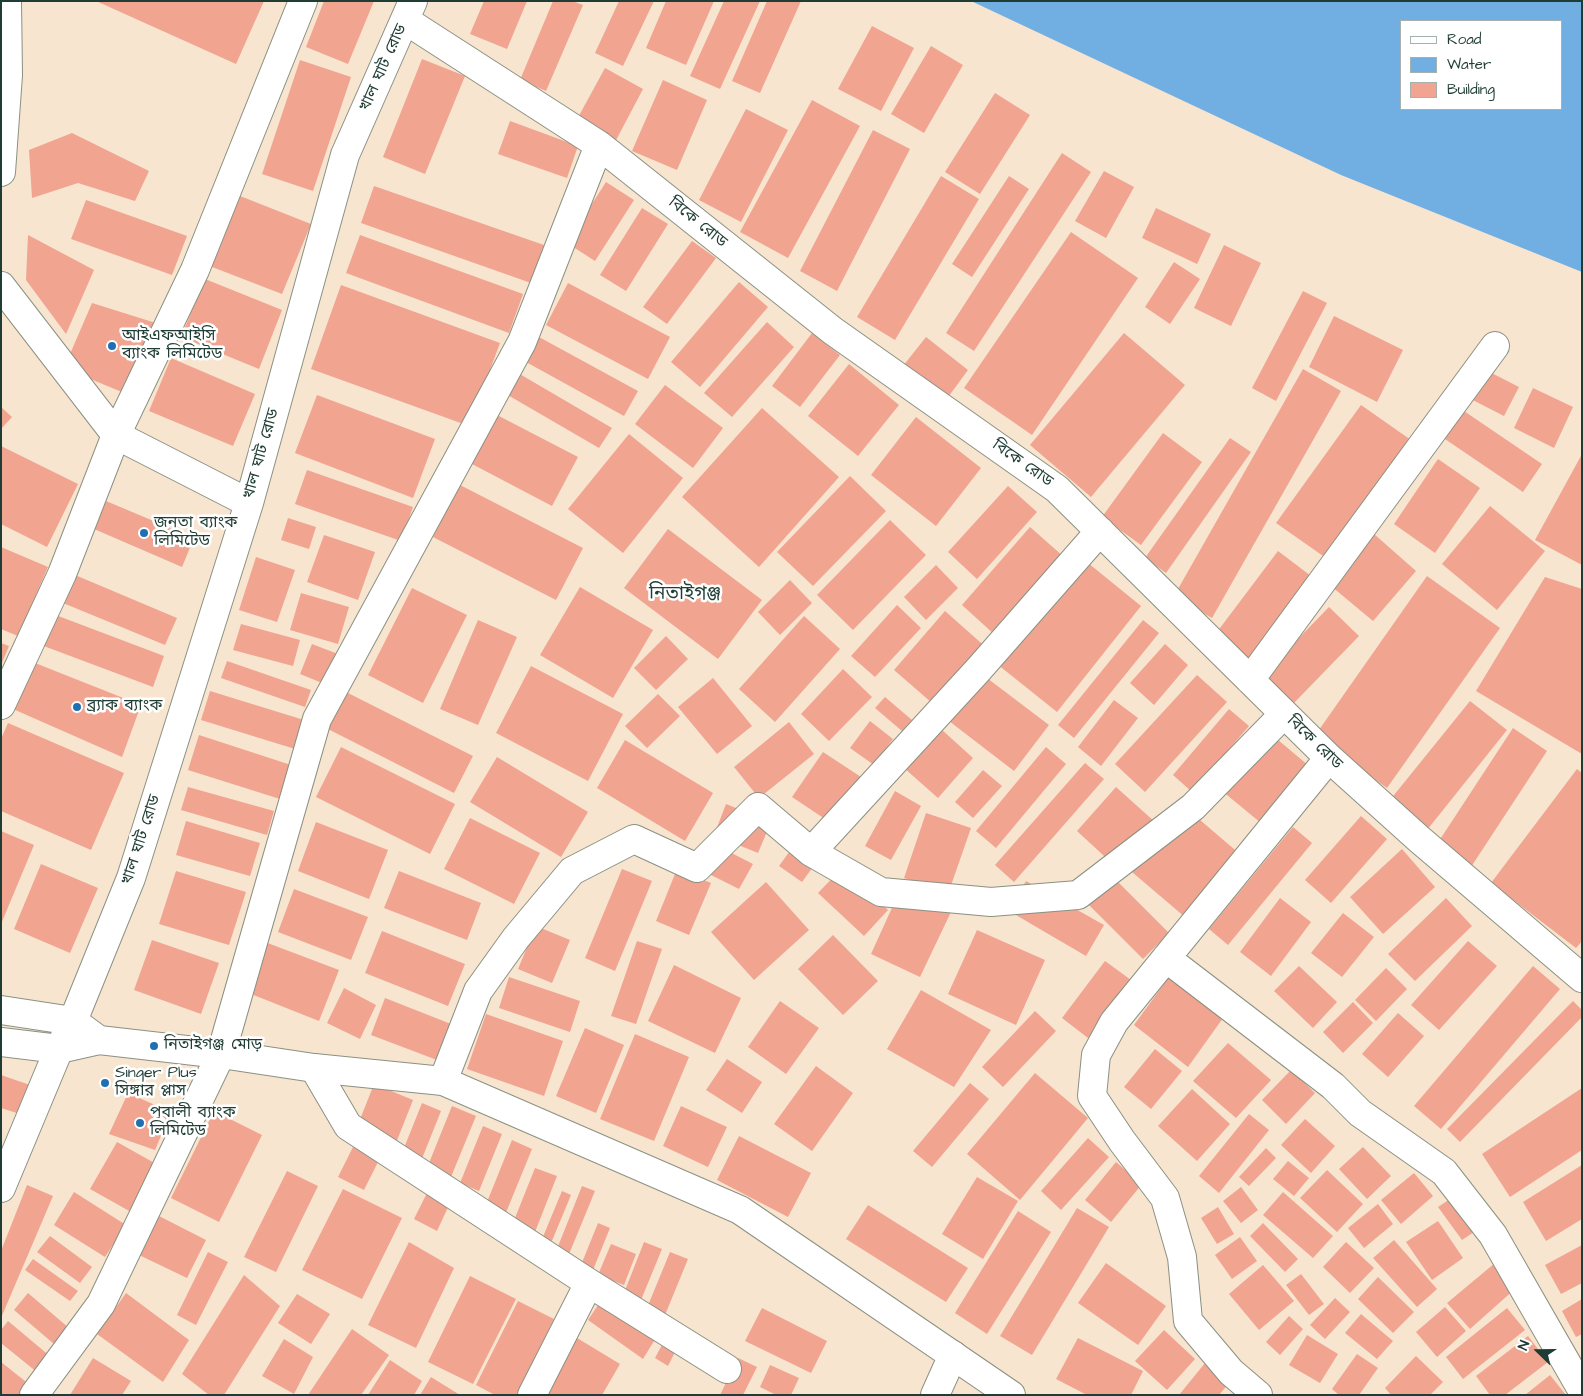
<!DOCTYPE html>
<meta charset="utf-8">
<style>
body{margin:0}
#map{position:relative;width:1583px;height:1396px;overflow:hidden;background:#f7e5d0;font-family:"Architects Daughter",sans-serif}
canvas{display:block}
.frame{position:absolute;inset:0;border:2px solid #1f3d34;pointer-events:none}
.legend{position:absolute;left:1400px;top:20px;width:162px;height:90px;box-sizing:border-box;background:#fff;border:1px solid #a5b1ae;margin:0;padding:6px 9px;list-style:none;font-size:15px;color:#1f3d34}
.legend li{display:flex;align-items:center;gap:10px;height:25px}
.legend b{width:25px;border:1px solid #a5b1ae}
.north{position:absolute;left:1513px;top:1326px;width:50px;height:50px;-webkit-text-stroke:4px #fff;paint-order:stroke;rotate:292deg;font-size:14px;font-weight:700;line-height:20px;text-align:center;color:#1f3d34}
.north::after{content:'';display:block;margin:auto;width:18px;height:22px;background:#1f3d34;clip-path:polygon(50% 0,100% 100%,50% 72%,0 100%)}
</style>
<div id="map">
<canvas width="1583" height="1396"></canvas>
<div class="frame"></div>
<ul class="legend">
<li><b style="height:6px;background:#fff"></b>Road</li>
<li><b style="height:14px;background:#71afe3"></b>Water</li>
<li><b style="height:14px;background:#f1a490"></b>Building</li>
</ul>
<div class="north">N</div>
</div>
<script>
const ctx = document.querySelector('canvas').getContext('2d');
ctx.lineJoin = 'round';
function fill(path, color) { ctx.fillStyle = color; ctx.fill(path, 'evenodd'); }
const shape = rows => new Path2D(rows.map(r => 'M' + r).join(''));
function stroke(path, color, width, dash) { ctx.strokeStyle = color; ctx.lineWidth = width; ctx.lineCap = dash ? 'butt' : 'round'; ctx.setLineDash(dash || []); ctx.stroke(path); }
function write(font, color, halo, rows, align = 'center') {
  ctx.font = font + ' "Architects Daughter","Noto Sans Bengali",sans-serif'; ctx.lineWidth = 5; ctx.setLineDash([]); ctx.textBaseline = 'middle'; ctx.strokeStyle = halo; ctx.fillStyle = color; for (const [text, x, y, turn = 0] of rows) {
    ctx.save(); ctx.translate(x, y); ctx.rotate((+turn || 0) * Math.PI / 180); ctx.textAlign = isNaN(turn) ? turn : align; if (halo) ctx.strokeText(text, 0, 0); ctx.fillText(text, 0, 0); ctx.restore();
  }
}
fill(shape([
 [971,1,1582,1,1582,272,1341,175],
 [1402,21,1562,21,1562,109,1402,109]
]), '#71afe3');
fill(shape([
 [96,1,264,1,236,64],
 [324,1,374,1,348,64,306,47],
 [484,1,527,1,507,49,470,34],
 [553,1,572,1,583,5,546,91,520,80],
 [619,1,654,1,623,66,595,53],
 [666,1,714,1,686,65,646,48],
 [724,1,760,1,720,89,690,76],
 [767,1,801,1,760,93,732,81],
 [872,26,914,48,881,111,838,89],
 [931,46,963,65,924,133,891,114],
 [422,59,465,76,425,174,383,157],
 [300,60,351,77,313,191,262,174],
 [605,68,643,89,614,144,575,123],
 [663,80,707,100,677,170,632,151],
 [995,93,1030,115,980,194,945,172],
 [812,100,860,126,788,258,740,232],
 [746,109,788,130,741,222,699,200],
 [510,121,578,146,567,178,498,154],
 [873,130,910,149,837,291,800,271],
 [72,133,149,171,135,201,78,183,32,198,29,150],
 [1062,153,1091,172,974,351,946,333],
 [1104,171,1134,187,1106,238,1075,221],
 [941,176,979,199,895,340,857,317],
 [1009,176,1029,189,972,277,952,264],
 [606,182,634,200,595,261,567,243],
 [374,186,544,245,531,283,361,223],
 [235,194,311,224,282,294,207,265],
 [86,200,187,236,172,275,71,239],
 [642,208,668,224,626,291,600,275],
 [1156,208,1211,234,1197,264,1142,238],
 [1071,232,1138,278,1032,435,964,388],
 [28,235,94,270,66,334,26,280],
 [360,235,523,294,509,333,346,273],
 [692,241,716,258,667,324,643,307],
 [1224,245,1261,263,1231,326,1194,308],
 [1174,262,1200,279,1170,324,1145,307],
 [205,279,282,310,259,369,181,337],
 [739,282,768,307,700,387,671,362],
 [568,283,670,337,648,379,546,325],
 [341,285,500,343,469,426,311,369],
 [1303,291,1327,303,1276,401,1252,388],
 [92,303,159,324,129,395,64,368],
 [1334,316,1403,350,1377,402,1309,367],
 [767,322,794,347,732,417,704,393],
 [812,333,840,355,800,407,772,386],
 [1124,333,1185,385,1091,497,1030,445],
 [539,337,638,391,624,416,526,362],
 [926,337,968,370,946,400,903,366],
 [171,358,255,394,233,446,149,411],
 [849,364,899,405,858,456,808,416],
 [1474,364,1519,387,1504,416,1459,393],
 [1303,369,1341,391,1212,618,1174,596],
 [518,373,612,428,599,448,506,394],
 [665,385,723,428,693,468,635,424],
 [1533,388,1573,407,1554,448,1514,428],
 [317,395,435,439,413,498,295,453],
 [1361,405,1411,440,1326,558,1276,523],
 [1,407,12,417,1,429],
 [762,408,839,477,759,567,682,497],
 [1461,409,1542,464,1523,492,1442,437],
 [497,415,578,457,552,506,472,464],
 [916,417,981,468,936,526,871,475],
 [1163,433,1202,462,1141,545,1102,517],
 [629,434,683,478,623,553,568,509],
 [1230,438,1251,452,1166,573,1145,558],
 [1,446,78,484,47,547,1,524],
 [1582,454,1582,565,1535,540],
 [1438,459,1480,488,1435,553,1394,524],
 [307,470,413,507,401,541,295,504],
 [850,476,886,511,813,586,777,552],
 [460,485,583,548,556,600,433,537],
 [1008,486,1037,512,977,579,948,552],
 [106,501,194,538,182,567,94,529],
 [1490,506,1545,551,1497,610,1442,564],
 [288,518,316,527,309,549,281,540],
 [890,520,926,555,853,630,817,595],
 [1030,527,1064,557,995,635,962,605],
 [668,529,762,600,718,659,624,588],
 [1374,534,1416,571,1373,621,1331,586],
 [324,535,375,552,358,600,307,582],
 [1,547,48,567,18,636,1,629],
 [1278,551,1315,579,1250,664,1214,636],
 [1077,554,1141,606,1057,712,992,660],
 [256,557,295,570,277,622,239,610],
 [936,565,958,588,926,620,904,597],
 [75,575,177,618,165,645,63,603],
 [1427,576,1500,628,1387,788,1314,737],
 [1545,577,1582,589,1582,754,1476,691],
 [790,580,812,603,780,635,758,612],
 [580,587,653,630,613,698,540,655],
 [412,588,467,615,423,703,368,675],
 [301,593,349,607,338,644,290,630],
 [897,605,921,628,875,677,851,656],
 [1329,607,1359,636,1293,704,1263,675],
 [945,611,989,650,939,709,894,670],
 [53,614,164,656,153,687,41,645],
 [804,616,840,649,775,722,739,689],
 [478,620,517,637,478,725,440,709],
 [1143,620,1159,633,1074,738,1058,725],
 [241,624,300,640,293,666,233,650],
 [666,636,688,659,656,690,634,668],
 [1,643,9,646,1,665],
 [312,644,338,654,327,685,300,674],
 [1165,644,1188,665,1154,705,1130,683],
 [30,661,141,705,122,757,13,709],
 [227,661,311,690,305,707,221,678],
 [531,666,623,714,588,781,496,733],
 [843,669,872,697,829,741,801,714],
 [983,675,1049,725,1014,771,949,721],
 [1197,675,1227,702,1145,792,1115,764],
 [713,678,752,726,717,754,678,707],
 [210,691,304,720,295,749,201,720],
 [344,691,473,756,454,793,326,728],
 [658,694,680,716,647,748,625,726],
 [885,697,912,720,902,731,875,708],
 [1114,700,1138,718,1101,766,1078,747],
 [1470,701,1507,730,1427,830,1390,800],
 [1229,709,1249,726,1192,792,1173,775],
 [930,719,973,758,938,798,895,760],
 [870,721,893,739,874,765,850,748],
 [789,722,814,754,759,798,734,767],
 [8,723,124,773,91,850,1,811,1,739],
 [1513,728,1547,751,1471,867,1437,844],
 [1265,729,1309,766,1261,823,1216,786],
 [199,735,291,765,280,799,188,770],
 [625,740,713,793,685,841,597,788],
 [341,747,455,804,430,854,316,797],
 [1046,747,1066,764,996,848,976,831],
 [823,752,861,777,831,823,792,797],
 [497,757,588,812,561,857,470,802],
 [1085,763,1104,779,1014,882,995,865],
 [1577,769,1582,773,1582,941,1576,948,1491,883],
 [983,770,1002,786,973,818,955,802],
 [188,787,274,811,267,835,181,810],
 [1116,787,1155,822,1116,867,1077,831],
 [895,791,921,806,891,860,865,846],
 [726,804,771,822,758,853,714,835],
 [1186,808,1241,855,1186,918,1132,872],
 [926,813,971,828,948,894,904,878],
 [1361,816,1387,839,1331,903,1305,880],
 [470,818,540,853,514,904,444,869],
 [186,821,260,843,250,876,176,855],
 [316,822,388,850,369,899,298,871],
 [1293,827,1312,843,1228,945,1209,929],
 [805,830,828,846,802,882,779,866],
 [1,831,34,845,1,924],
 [710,842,753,864,739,889,697,868],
 [1402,849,1435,887,1383,934,1350,897],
 [41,864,98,888,70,953,14,929],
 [843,867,888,910,864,936,818,893],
 [622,869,652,881,615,971,585,958],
 [677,869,711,883,689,935,656,921],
 [176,871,246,892,229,945,159,924],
 [399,871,481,903,467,940,384,908],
 [1110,874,1169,933,1143,959,1084,900],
 [1026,881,1104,925,1086,956,1009,911],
 [766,882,809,930,754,980,711,932],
 [901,888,951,912,920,977,871,954],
 [294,889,368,917,351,960,278,932],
 [1280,898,1311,922,1271,976,1240,952],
 [1446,898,1472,926,1415,981,1388,954],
 [1343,913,1374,937,1342,977,1311,953],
 [536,926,570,940,552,983,518,969],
 [977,930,1045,960,1016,1025,948,994],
 [382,931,465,964,448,1006,365,973],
 [833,935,878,981,843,1015,798,969],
 [152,940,219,963,201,1014,134,990],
 [637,941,662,949,636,1024,611,1016],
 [1468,941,1497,966,1439,1030,1411,1005],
 [265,942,339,970,319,1021,246,992],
 [1105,961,1131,980,1088,1038,1062,1018],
 [674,965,741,998,715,1053,648,1021],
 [1299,966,1337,1002,1313,1028,1274,991],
 [1533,966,1560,989,1441,1129,1414,1106],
 [1386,968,1407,989,1376,1021,1355,1000],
 [509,977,580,1001,570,1032,499,1008],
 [1169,977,1223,1018,1188,1067,1134,1025],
 [344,988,376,1005,360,1039,327,1023],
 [921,990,991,1030,954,1087,887,1049],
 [385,998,451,1024,437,1060,371,1035],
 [780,1001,819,1028,786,1074,748,1047],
 [1573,1001,1582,1010,1582,1017,1460,1142,1447,1129],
 [1353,1002,1373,1023,1343,1053,1323,1032],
 [1035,1011,1056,1031,1003,1087,982,1067],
 [1398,1013,1424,1036,1388,1077,1362,1054],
 [486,1014,563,1041,544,1096,467,1069],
 [585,1028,624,1045,596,1113,556,1096],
 [635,1034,689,1057,654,1141,600,1119],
 [1228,1043,1271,1080,1236,1118,1193,1081],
 [1155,1049,1182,1071,1151,1109,1124,1087],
 [727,1059,762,1082,742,1113,706,1090],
 [816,1066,853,1093,812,1151,774,1124],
 [1291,1070,1315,1093,1286,1124,1262,1100],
 [1035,1073,1088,1118,1020,1200,967,1154],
 [1,1075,30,1085,20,1114,1,1108],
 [970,1083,989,1099,932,1167,913,1151],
 [374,1084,413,1100,396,1143,357,1127],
 [1582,1088,1582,1150,1510,1197,1482,1154],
 [1192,1089,1230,1124,1197,1161,1158,1126],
 [128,1093,171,1112,155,1150,109,1134],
 [422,1103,441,1111,421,1161,402,1153],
 [452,1106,476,1116,451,1177,427,1168],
 [681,1106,727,1127,708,1167,663,1146],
 [214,1111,262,1135,219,1222,171,1198],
 [1249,1114,1269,1130,1219,1193,1199,1176],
 [1305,1119,1335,1146,1311,1173,1281,1145],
 [483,1126,502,1134,479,1191,460,1183],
 [739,1136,811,1173,788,1217,717,1180],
 [1088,1138,1109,1157,1061,1210,1041,1191],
 [512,1140,532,1149,505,1215,485,1207],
 [117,1142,158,1165,131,1212,90,1189],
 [353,1147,379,1160,364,1190,338,1177],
 [1363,1147,1391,1176,1367,1199,1339,1169],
 [1266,1148,1276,1158,1249,1186,1239,1177],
 [1288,1161,1309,1178,1294,1196,1273,1179],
 [1116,1162,1142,1184,1111,1222,1085,1200],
 [1582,1165,1582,1219,1546,1241,1523,1202],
 [535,1168,557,1176,535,1232,513,1223],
 [1327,1170,1363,1204,1337,1232,1300,1198],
 [287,1171,318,1186,276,1272,244,1257],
 [1414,1173,1433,1196,1401,1224,1381,1200],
 [977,1177,1018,1201,983,1259,942,1234],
 [27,1185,53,1196,1,1318,1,1251],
 [582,1186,595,1191,567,1259,555,1254],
 [1241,1187,1258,1210,1241,1223,1223,1201],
 [343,1189,402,1218,362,1299,302,1270],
 [562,1191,571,1195,549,1248,540,1244],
 [74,1192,126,1225,105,1257,54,1225],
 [1283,1192,1333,1236,1313,1258,1263,1215],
 [427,1193,450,1203,437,1231,414,1219],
 [1456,1195,1480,1228,1462,1240,1438,1207],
 [1378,1204,1393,1224,1364,1248,1348,1228],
 [868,1205,968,1268,946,1302,846,1239],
 [1218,1207,1234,1234,1217,1244,1201,1218],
 [1077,1208,1109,1227,1032,1355,1000,1336],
 [1018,1211,1051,1232,987,1334,955,1313],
 [159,1216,206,1240,187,1278,139,1255],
 [1438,1221,1463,1258,1432,1280,1406,1242],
 [598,1223,610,1228,593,1270,581,1265],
 [1263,1223,1298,1259,1285,1272,1250,1236],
 [50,1236,92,1267,80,1283,37,1252],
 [1240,1237,1257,1261,1232,1279,1215,1255],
 [1394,1240,1437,1289,1417,1307,1373,1258],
 [409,1242,454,1268,416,1348,368,1325],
 [644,1242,662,1249,641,1300,624,1293],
 [1346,1242,1374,1268,1350,1293,1323,1267],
 [611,1244,636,1254,624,1285,598,1275],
 [1582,1245,1582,1283,1561,1294,1545,1265],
 [208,1252,228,1262,196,1325,177,1315],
 [670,1252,688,1259,665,1315,647,1308],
 [33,1259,78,1291,70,1301,25,1270],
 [1106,1263,1166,1306,1138,1345,1078,1303],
 [1495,1263,1516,1288,1470,1329,1447,1303],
 [1263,1265,1294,1301,1259,1330,1229,1294],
 [1301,1274,1324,1304,1309,1315,1286,1285],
 [244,1275,280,1306,224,1395,209,1395,182,1374],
 [470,1276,516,1299,473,1384,428,1362],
 [1378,1277,1414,1312,1393,1333,1358,1299],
 [28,1293,69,1328,54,1344,14,1310],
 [126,1293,189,1340,163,1382,97,1334],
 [297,1294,330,1314,311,1344,278,1323],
 [1335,1298,1350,1312,1325,1339,1310,1325],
 [602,1299,657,1336,643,1359,588,1320],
 [1582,1299,1582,1334,1576,1337,1562,1311],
 [518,1301,554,1319,516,1395,495,1395,476,1385],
 [1445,1307,1466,1331,1437,1357,1416,1332],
 [762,1308,827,1341,811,1373,745,1341],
 [1507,1308,1525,1330,1463,1379,1446,1357],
 [1361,1314,1393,1341,1377,1359,1345,1333],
 [1289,1316,1303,1329,1280,1355,1266,1342],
 [8,1321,51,1357,38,1373,1,1343,1,1330],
 [352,1329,389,1355,361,1395,308,1395],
 [1164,1330,1195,1359,1167,1390,1135,1361],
 [1307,1335,1338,1354,1320,1383,1289,1365],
 [1528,1336,1548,1362,1505,1395,1490,1395,1476,1376],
 [577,1338,620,1364,602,1395,544,1395],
 [1078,1338,1143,1371,1131,1395,1087,1395,1056,1379],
 [284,1339,313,1357,294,1394,262,1376],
 [663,1343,676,1350,668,1366,655,1358],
 [1357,1354,1378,1368,1359,1395,1339,1395,1332,1389],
 [1416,1356,1443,1382,1430,1395,1391,1395,1385,1388],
 [93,1358,131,1381,122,1395,70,1395],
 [738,1358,757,1367,743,1395,720,1395],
 [390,1360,422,1381,414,1395,368,1395],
 [1,1362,30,1385,22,1395,1,1395],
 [1205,1363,1229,1383,1219,1395,1179,1395],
 [770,1365,799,1378,791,1395,776,1395,760,1387],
 [1550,1375,1566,1395,1525,1395],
 [431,1377,460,1395,420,1395]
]), '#f1a490');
const minor = shape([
 [405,20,599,145,833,331,1057,489,1329,758,1419,839,1582,978],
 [1,172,8,75,7,1],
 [1,286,116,435,249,503],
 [1250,680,1495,346],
 [1,705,62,574,116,435,195,270,303,1],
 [811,852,881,892,991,902,1078,895,1193,807,1284,714],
 [1166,958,1333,1086,1360,1113,1444,1172,1493,1235,1582,1390],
 [314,1068,348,1126,589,1283,727,1369],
 [443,1081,478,991,516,938,572,871,634,839,697,868,758,807,811,852,979,669,1100,531],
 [1,1188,59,1049,73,1021,131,878,249,503,345,155,413,1],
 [34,1395,101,1304,221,1054,317,719,522,342,599,145],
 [532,1395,589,1283],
 [935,1395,953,1355],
 [1258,1395,1231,1372,1188,1321,1182,1257,1165,1198,1122,1141,1092,1096,1096,1055,1114,1022,1329,758]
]);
const major = shape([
 [1,1010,73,1021,99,1040],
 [1,1042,59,1049,99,1040,221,1054,314,1068,443,1081,740,1210,1011,1395]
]);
stroke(minor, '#8b9182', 30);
stroke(major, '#8b9182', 30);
stroke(minor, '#fff', 28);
stroke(major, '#fff', 28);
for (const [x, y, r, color] of [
 [112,346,5,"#1f6fb2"],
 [144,533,5,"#1f6fb2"],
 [77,707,5,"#1f6fb2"],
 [154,1046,5,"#1f6fb2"],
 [105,1083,5,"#1f6fb2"],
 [140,1123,5,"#1f6fb2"]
]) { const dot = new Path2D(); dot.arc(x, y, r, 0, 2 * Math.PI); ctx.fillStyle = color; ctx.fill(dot); stroke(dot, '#fff', 2); }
write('16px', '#1f3d34', '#fff', [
 ["খাল ঘাট রোড",384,68,-66],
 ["বিকে রোড",697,223,39],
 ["খাল ঘাট রোড",262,454,-74],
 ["বিকে রোড",1022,464,35],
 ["বিকে রোড",1314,743,44],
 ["খাল ঘাট রোড",142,840,-72]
]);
write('16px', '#1f3d34', '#fff', [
 ["আইএফআইসি",122,337],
 ["ব্যাংক লিমিটেড",122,355],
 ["জনতা ব্যাংক",154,524],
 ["লিমিটেড",154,542],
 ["ব্র্যাক ব্যাংক",87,707],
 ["নিতাইগঞ্জ মোড়",164,1046],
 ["Singer Plus",115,1074],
 ["সিঙ্গার প্লাস",115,1092],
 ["পূবালী ব্যাংক",150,1114],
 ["লিমিটেড",150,1132]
], 'left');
write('19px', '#1f3d34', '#fff', [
 ["নিতাইগঞ্জ",685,595]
]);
</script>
